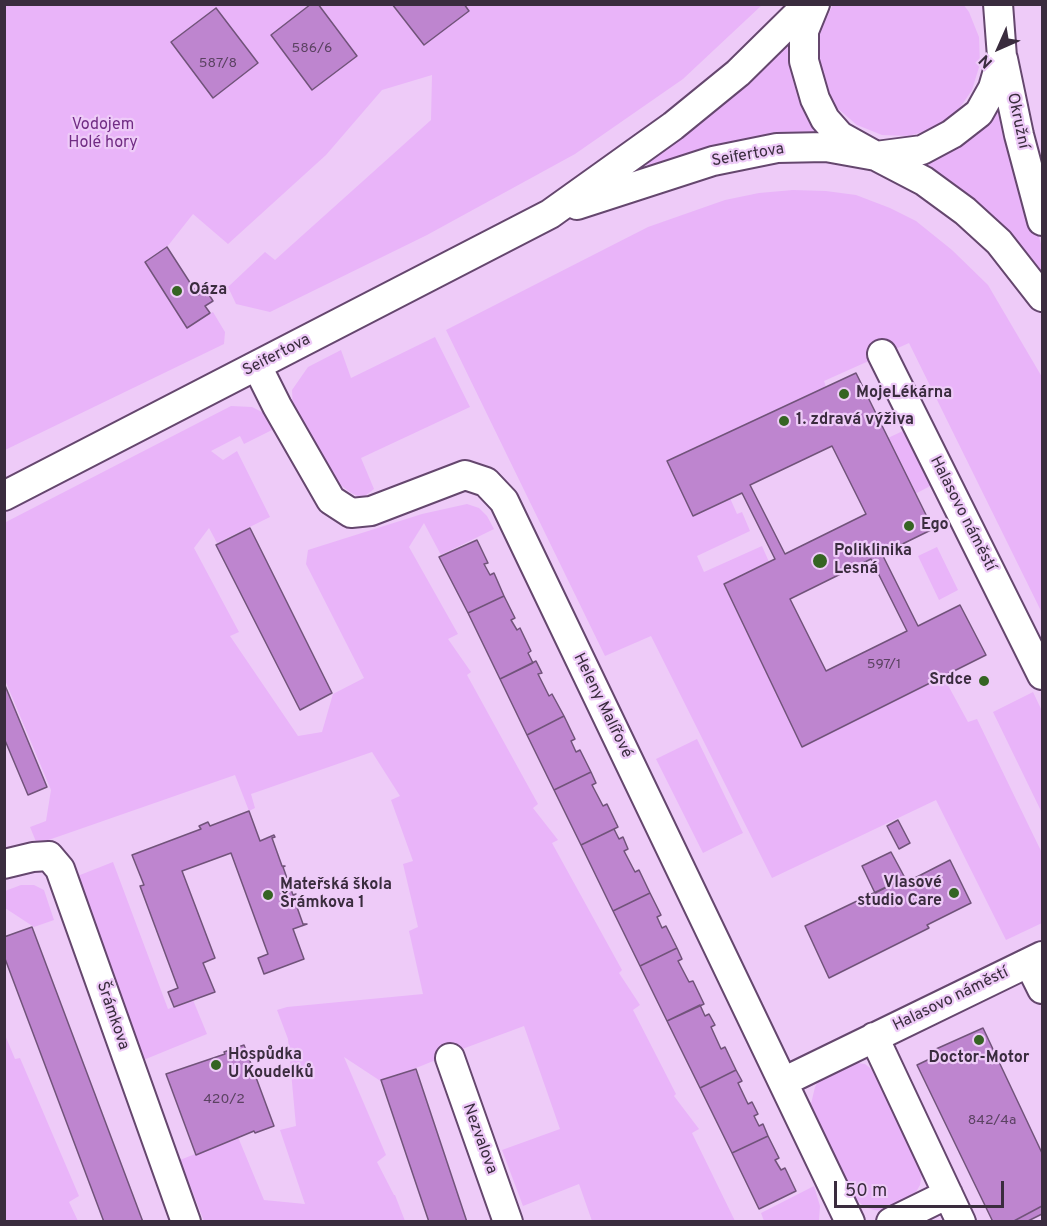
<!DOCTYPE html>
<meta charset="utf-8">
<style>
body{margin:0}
#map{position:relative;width:1047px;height:1226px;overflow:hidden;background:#eecbf8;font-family:Overpass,sans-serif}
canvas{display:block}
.frame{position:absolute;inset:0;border:6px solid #3a2c3e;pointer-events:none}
.north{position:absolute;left:969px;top:18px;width:60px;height:60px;-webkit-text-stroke:4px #eecbf8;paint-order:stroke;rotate:225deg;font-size:16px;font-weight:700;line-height:24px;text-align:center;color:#3a2c3e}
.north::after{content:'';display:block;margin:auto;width:21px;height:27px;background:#3a2c3e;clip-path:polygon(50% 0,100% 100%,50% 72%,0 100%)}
.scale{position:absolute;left:834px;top:1181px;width:170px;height:27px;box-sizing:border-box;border:3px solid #3a2c3e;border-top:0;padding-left:8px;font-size:18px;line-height:21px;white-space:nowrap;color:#3a2c3e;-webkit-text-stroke:4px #eecbf8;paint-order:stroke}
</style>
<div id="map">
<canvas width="1047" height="1226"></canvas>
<div class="frame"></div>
<div class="north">N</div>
<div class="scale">50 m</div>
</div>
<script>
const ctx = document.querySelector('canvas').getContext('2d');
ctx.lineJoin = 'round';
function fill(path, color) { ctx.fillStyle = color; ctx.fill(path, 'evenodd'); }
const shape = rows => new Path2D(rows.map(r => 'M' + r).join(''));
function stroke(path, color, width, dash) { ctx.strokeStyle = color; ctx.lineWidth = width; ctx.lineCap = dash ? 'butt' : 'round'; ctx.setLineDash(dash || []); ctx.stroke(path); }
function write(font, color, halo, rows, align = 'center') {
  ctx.font = font + ' Overpass,sans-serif'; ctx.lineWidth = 4.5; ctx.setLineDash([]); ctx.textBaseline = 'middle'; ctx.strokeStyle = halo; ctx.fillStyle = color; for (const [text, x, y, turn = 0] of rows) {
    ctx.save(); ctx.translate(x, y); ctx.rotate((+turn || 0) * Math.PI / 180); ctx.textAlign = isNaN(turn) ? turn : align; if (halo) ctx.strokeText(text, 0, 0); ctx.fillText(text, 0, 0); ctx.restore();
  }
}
fill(shape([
 [963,4,969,12,979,37,980,64,972,90,957,112,935,128,909,136,882,135,857,125,836,107,822,84,816,58,820,31,833,5],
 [5,5,762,5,683,79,575,154,427,235,270,312,236,304,228,287,265,252,275,260,431,120,432,75,382,90,326,155,228,244,193,214,167,247,145,262,187,327,213,312,225,332,224,344,5,450],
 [786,44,790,48,791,73,794,84,809,116,819,133,650,168,647,164,654,155],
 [999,110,1042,247,1042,280,921,165,927,159,944,154,960,146,979,131],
 [793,190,826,191,856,195,890,208,916,221,952,250,988,285,1042,377,1042,613,909,343,824,381,826,387,668,462,693,516,730,498,737,514,742,512,750,531,697,556,704,572,762,546,769,562,724,585,802,747,943,676,968,722,977,719,1042,853,1042,923,1006,940,936,800,772,878,651,636,605,656,446,330,648,227,725,200,759,193],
 [435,337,470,407,361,458,374,489,365,496,360,497,351,493,334,480,293,411,292,390,308,367,341,350,351,378],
 [231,406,252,407,264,413,274,429,244,444,240,436,211,451,223,460,237,451,270,517,217,543,209,528,194,548,239,632,230,636,298,736,322,732,333,694,364,678,306,564,308,550,422,514,467,504,479,508,487,516,494,529,441,555,424,523,409,547,458,634,448,639,471,672,467,675,538,804,533,808,558,840,552,843,622,970,619,973,640,1005,633,1010,676,1094,674,1096,699,1129,692,1133,735,1221,592,1221,579,1184,523,1206,502,1150,560,1129,524,1026,465,1048,382,1082,344,1057,386,1155,377,1162,394,1195,395,1195,405,1221,204,1221,180,1160,238,1137,264,1200,305,1204,280,1130,296,1126,288,1039,277,1010,287,1007,423,994,409,931,418,927,403,864,413,861,391,800,400,796,372,752,251,794,255,808,249,811,235,775,37,844,30,827,46,821,51,790,5,680,4,523],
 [907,429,936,483,915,494,888,438],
 [937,547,958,590,939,600,918,556],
 [1033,692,1042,711,1042,813,993,712],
 [697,739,743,833,703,853,656,759],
 [113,862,168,1009,193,1000,207,1034,141,1061,74,880,80,878,79,873,80,875],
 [21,885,34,885,44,890,54,920,34,927,5,908,5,891],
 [5,1035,15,1059,20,1058,79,1196,69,1202,78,1221,5,1221],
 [850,1062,865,1064,875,1072,923,1169,920,1185,916,1192,883,1211,874,1210,865,1207,856,1200,811,1104,815,1087,819,1080],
 [814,1186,820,1206,819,1221,764,1221,761,1213]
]), '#e9b4f9');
const building = shape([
 [311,4,318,4,357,56,312,90,271,35,311,4],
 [392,4,464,4,469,11,424,45,392,4],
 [216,8,258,63,213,98,171,42,216,8],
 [167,247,198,295,206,290,213,301,205,306,210,313,187,328,145,262,167,247],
 [856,373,933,529,882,554,918,626,960,605,986,655,802,747,724,584,775,559,742,493,693,516,667,461,856,373],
 [832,446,866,514,785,554,750,485,832,446],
 [871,559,907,631,826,671,790,599,871,559],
 [250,528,332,693,300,710,216,545,250,528],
 [477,540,488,563,484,564,490,575,494,573,504,596,468,613,439,557,477,540],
 [504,596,515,618,511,620,517,630,520,628,531,651,528,653,533,663,500,679,468,613,504,596],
 [536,661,542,673,538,674,549,696,552,694,564,716,527,735,500,679,536,661],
 [4,683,47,787,28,795,4,738,4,683],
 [564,716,575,739,571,741,576,752,580,750,591,772,554,790,527,735,564,716],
 [591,772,596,783,592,785,603,806,607,804,618,827,581,845,554,790,591,772],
 [249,811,260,841,274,835,275,837,272,838,282,866,285,866,283,867,293,895,296,894,293,896,303,924,307,924,293,929,304,959,264,974,258,958,268,954,231,853,182,871,215,958,203,963,215,992,174,1007,168,992,178,988,140,886,144,885,132,855,201,829,199,826,208,822,210,826,249,811],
 [898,820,910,843,899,849,887,826,898,820],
 [614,829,619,839,623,837,628,849,624,851,635,872,639,870,650,893,613,911,581,845,614,829],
 [891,852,905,878,875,893,862,866,891,852],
 [950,860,971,903,927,925,929,928,829,978,805,926,905,878,907,882,950,860],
 [650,893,661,915,657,917,662,928,666,926,677,948,640,966,613,911,650,893],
 [32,927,143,1222,104,1222,4,956,4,937,32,927],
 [677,948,682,959,678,961,689,982,693,981,704,1004,667,1021,640,966,677,948],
 [700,1005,705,1016,709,1014,715,1025,711,1027,721,1049,725,1047,736,1070,700,1088,667,1021,700,1005],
 [983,1028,1042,1153,1042,1206,1012,1222,993,1222,917,1065,938,1055,936,1049,983,1028],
 [244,1045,274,1126,255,1133,254,1131,196,1155,166,1074,225,1054,224,1052,244,1045],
 [416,1069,467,1222,429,1222,381,1080,416,1069],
 [736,1070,742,1081,738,1083,748,1104,752,1102,758,1114,754,1116,759,1126,763,1124,768,1136,732,1153,700,1088,736,1070],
 [768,1136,779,1158,775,1160,781,1170,785,1168,796,1191,759,1209,732,1153,768,1136],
 [1042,1206,1042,1214,1026,1222,1012,1222,1042,1206]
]);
fill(building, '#be85cf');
stroke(building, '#71537a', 1.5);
const minor = shape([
 [815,4,804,31,804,61,815,99,825,119,840,136,876,156,922,150,952,134,979,113,993,88,1002,57,998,4],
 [1003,59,1019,135,1042,221],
 [577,205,713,161,777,148,826,147,876,156,924,181,965,211,999,242,1042,297],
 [882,354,1042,675],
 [257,366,277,406,331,500,351,513,371,511,465,475,486,482,504,501,850,1222],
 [4,496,550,214,673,126,738,73,808,4],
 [4,864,33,857,49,856,60,869,186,1222],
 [1029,963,1042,989],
 [874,1037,961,1222],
 [450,1058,508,1222],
 [783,1082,1042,956],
 [891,1222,948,1194]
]);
stroke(minor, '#65476e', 32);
stroke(minor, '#fff', 28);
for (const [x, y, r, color] of [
 [177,291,6,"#356423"],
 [844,394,6,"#356423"],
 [784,421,6,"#356423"],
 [909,526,6,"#356423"],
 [820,561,8,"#356423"],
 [984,681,6,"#356423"],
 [954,893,6,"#356423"],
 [268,895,6,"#356423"],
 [979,1040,6,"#356423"],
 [216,1065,6,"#356423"]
]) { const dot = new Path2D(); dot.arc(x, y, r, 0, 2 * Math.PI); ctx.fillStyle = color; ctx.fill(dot); stroke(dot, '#eecbf8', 2); }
write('14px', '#5b4262', null, [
 ["586/6",312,49],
 ["587/8",218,64],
 ["597/1",884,665],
 ["420/2",224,1100],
 ["842/4a",992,1121]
]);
write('16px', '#3a2c3e', '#eecbf8', [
 ["Okružní",1017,121,78],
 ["Seifertova",748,156,-10],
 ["Seifertova",277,356,-27],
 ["Halasovo náměstí",962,514,63],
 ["Heleny Malířové",602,706,64],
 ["Halasovo náměstí",951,1000,-26],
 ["Šrámkova",112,1016,71],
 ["Nezvalova",479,1139,70]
]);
write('16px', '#712c84', '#eecbf8', [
 ["Vodojem",103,126],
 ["Holé hory",103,144]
]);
write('bold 16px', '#3a2c3e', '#eecbf8', [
 ["Oáza",189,291],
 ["MojeLékárna",856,394],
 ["1. zdravá výživa",796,421],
 ["Ego",921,526],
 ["Poliklinika",834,552],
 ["Lesná",834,570],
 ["Srdce",972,681,"right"],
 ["Vlasové",942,884,"right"],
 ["studio Care",942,902,"right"],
 ["Mateřská škola",280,886],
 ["Šrámkova 1",280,904],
 ["Hospůdka",228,1056],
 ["U Koudelků",228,1074],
 ["Doctor-Motor",979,1059,"center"]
], 'left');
</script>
